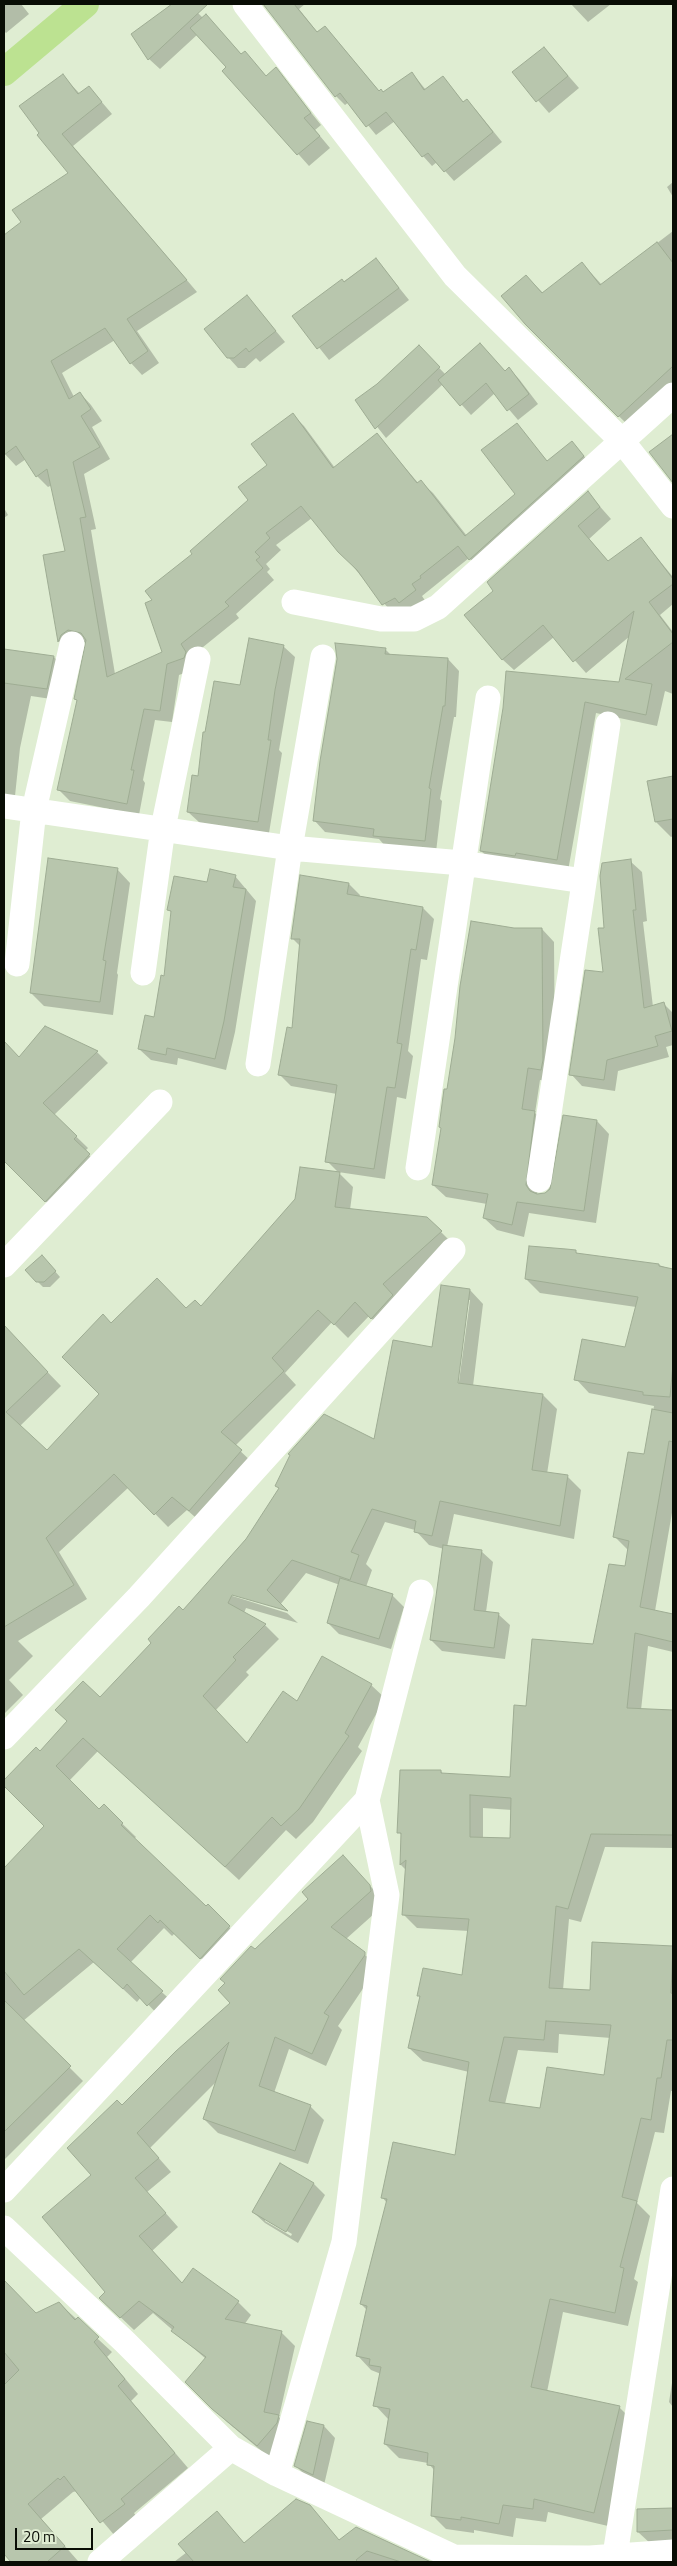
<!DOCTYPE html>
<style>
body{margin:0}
#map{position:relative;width:677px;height:2566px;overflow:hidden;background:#dfedd2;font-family:"Titillium Web",sans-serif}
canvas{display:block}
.frame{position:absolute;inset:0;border:5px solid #090d05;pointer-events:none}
.scale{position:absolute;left:15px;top:2528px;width:78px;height:22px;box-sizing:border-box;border:2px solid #090d05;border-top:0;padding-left:6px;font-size:15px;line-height:18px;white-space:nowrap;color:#090d05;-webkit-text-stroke:4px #dfedd2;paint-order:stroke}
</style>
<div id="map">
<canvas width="677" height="2566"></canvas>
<div class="frame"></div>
<div class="scale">20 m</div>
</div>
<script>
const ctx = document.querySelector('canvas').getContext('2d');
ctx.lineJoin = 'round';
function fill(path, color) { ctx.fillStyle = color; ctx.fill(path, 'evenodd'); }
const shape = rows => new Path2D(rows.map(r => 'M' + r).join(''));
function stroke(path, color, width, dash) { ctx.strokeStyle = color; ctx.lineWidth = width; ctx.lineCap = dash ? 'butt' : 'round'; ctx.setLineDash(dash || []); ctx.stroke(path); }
fill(shape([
 [4,4,21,4,29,14,6,33,4,31],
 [173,4,189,4,203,18,217,27,242,55,245,53,267,77,276,69,321,125,315,130,330,148,309,166,224,71,228,68,198,34,160,69,149,59,133,35],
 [265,4,305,4,299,9,318,33,334,37,380,92,383,93,412,73,426,90,443,77,464,103,466,101,476,110,502,142,454,181,437,162,432,166,423,156,395,121,376,135,349,102,345,105,336,96],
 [571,4,611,4,588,22],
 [544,48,579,88,549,113,514,73],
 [63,76,80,94,89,87,112,114,73,146,197,292,137,331,159,363,142,375,131,363,115,340,62,373,74,397,80,393,91,405,102,421,92,427,110,459,84,474,96,529,91,530,115,674,164,653,154,600,194,554,249,500,293,415,304,426,335,468,377,435,419,484,421,482,433,493,467,536,516,494,517,425,548,462,572,443,595,468,481,571,469,558,422,596,426,602,394,615,312,518,276,545,281,550,266,564,270,569,267,572,274,580,236,614,239,618,192,656,195,669,179,675,172,722,155,720,143,780,145,783,139,815,70,801,59,790,78,701,75,699,87,643,80,641,70,652,59,641,45,556,67,552,52,485,48,487,37,476,26,459,16,466,4,453,4,432,10,427,4,418,4,237,22,222,70,173,39,135],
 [673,182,673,197,667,187],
 [673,231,673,391,632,429,525,324,526,276,544,294,582,263,602,285],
 [376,259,409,300,329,360,294,316],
 [247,296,285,342,260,362,256,358,245,368,238,368,228,357],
 [480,344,505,372,509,369,519,379,538,404,518,420,495,393,471,415,443,384,386,438,356,400,378,385,419,347,446,375],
 [588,493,611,519,589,539,609,562,641,538,673,577,673,604,660,615,673,632,673,694,665,691,657,726,596,713,568,871,493,862,481,851,504,708,620,684,630,636,586,673,554,637,514,670,502,659,495,591],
 [4,508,8,515,4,518],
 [283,646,295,657,279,750,282,753,269,833,200,823,188,812,199,777,241,686],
 [385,649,392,656,448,659,459,671,456,717,454,717,440,799,442,801,436,852,386,847,379,839,325,832,314,820],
 [4,650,54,657,65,669,58,700,31,696,20,748,15,796,4,795],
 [673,777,673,836,671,837,656,822,649,782],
 [630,861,642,872,647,921,643,922,653,1007,664,1004,673,1013,673,1045,666,1047,669,1057,618,1071,615,1091,582,1086,571,1074,604,974,606,929],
 [117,869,130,883,117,973,118,975,113,1015,44,1006,31,993],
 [235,876,256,901,235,1032,226,1070,178,1058,177,1065,151,1060,139,1049,155,1019,165,977,172,913,169,910,208,883],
 [349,884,360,895,359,898,423,908,434,919,427,960,421,959,408,1051,413,1056,406,1099,397,1097,385,1179,338,1172,353,1187,350,1210,427,1218,455,1246,385,1332,369,1316,348,1338,332,1322,285,1373,296,1385,235,1446,254,1464,203,1524,187,1510,168,1527,129,1487,59,1552,87,1599,18,1641,33,1656,9,1680,23,1695,4,1714,4,1327,61,1386,20,1426,47,1452,101,1394,111,1325,201,1308,339,1173,327,1161,337,1094,291,1086,280,1075,293,1030,300,946,292,938],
 [542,929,554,942,555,1073,553,1082,540,1080,535,1113,547,1124,537,1195,545,1194,597,1121,609,1134,596,1223,529,1213,524,1237,497,1230,484,1218,487,1204,446,1197,433,1185,442,1129,440,1127,448,1091,514,930],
 [4,1042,19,1059,97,1052,108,1063,54,1115,88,1148,85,1151,101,1167,57,1213,4,1159],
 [576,1252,579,1255,659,1265,673,1270,673,1507,655,1611,673,1615,673,1652,648,1646,641,1710,673,1711,673,1848,605,1847,581,1922,569,1919,563,1990,591,1992,594,1943,673,1947,673,2091,671,2091,664,2133,655,2132,637,2203,650,2216,634,2279,638,2282,628,2326,563,2312,547,2392,619,2407,633,2421,608,2526,548,2512,546,2522,516,2518,513,2537,474,2530,474,2533,446,2529,432,2515,435,2471,428,2463,399,2458,385,2444,388,2419,375,2405,381,2374,371,2370,358,2356,367,2310,361,2304,387,2203,382,2197,456,2156,469,2072,423,2061,409,2048,421,1998,418,1995,463,1977,469,1931,417,1928,403,1914,406,1870,401,1865,402,1836,399,1832,441,1771,443,1774,511,1778,527,1707,594,1645,626,1567,629,1551,615,1537,645,1456,654,1406,589,1393,576,1379,626,1348,636,1307,540,1293,526,1279],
 [483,1808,512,1810,511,1839,483,1839],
 [559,2034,611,2038,605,2076,541,2109,505,2104,518,2050,558,2053],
 [47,1262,60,1277,50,1287,43,1287,37,1281],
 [470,1290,483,1304,473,1386,543,1395,557,1409,547,1474,567,1476,581,1490,574,1539,454,1514,447,1547,481,1551,493,1562,486,1612,498,1614,510,1625,505,1659,442,1651,431,1640,444,1549,429,1545,415,1530,385,1522,366,1564,372,1570,366,1587,392,1595,404,1607,391,1649,339,1634,328,1623,340,1585,306,1573,280,1605,226,1592,226,1594,287,1613,298,1623,246,1608,244,1613,265,1625,279,1639,246,1672,249,1675,215,1711,247,1744,297,1702,371,1685,385,1698,358,1747,362,1751,313,1822,296,1839,286,1830,239,1880,98,1751,69,1781,99,1811,104,1806,136,1837,134,1839,243,1940,214,1971,175,1933,172,1936,164,1928,130,1963,176,2005,162,2019,141,1997,137,2002,94,1962,23,2021,83,2081,4,2160,4,1870,46,1826,4,1785,4,1781,36,1749,40,1753,100,1699,183,1612,247,1540,280,1489,277,1486,375,1441],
 [467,1300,470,1300,458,1389,456,1389],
 [343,1856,383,1900,384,1905,346,1939,378,1966,338,2026,342,2030,326,2066,289,2049,274,2093,310,2106,324,2120,308,2164,218,2133,204,2119,217,2081,150,2148,171,2172,147,2192,178,2227,152,2251,183,2284,238,2302,251,2315,244,2325,281,2332,295,2346,279,2417,292,2430,271,2459,227,2422,187,2382,206,2359,153,2313,134,2330,114,2311,107,2292,93,2175,122,2107,231,2003,255,1951,310,1900],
 [280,2165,314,2184,325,2195,298,2243,265,2223,253,2212],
 [265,2218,292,2234,291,2236,265,2221],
 [4,2282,36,2314,59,2303,112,2352,107,2357,138,2394,131,2401,188,2468,134,2513,138,2519,115,2536,77,2491,73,2492,41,2519,78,2561,77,2562,12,2562,4,2552],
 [672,2383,673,2383,673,2407,669,2402],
 [324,2426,335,2438,324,2485,307,2477,296,2466],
 [309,2506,340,2541,356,2528,428,2562,174,2562,187,2552,217,2512,245,2544],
 [673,2509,673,2544,652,2545,638,2532,638,2511]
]), '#0003');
const building = shape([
 [172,4,208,4,148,60,131,34,172,4],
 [263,4,294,4,317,32,325,26,379,91,381,89,383,92,412,72,424,90,443,76,463,102,467,99,493,132,444,172,428,153,422,157,386,112,366,127,340,93,335,97,263,4],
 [206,14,241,54,245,51,266,76,276,67,311,113,304,118,320,136,297,155,222,71,226,67,190,28,206,14],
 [544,47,568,76,536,102,512,72,544,47],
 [63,74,78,94,89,86,102,102,62,134,187,280,127,319,148,351,130,364,105,328,51,361,69,399,80,392,91,409,81,416,100,447,73,462,86,517,80,518,107,677,162,652,145,603,152,600,145,591,192,554,190,551,248,500,238,487,267,465,251,444,293,413,333,468,377,433,417,483,421,480,465,536,515,494,481,450,517,423,547,461,572,441,584,456,469,560,458,546,420,576,421,578,412,584,416,590,399,603,395,598,382,605,357,570,338,552,301,506,266,533,270,538,255,552,260,557,256,560,263,568,225,602,229,606,181,644,186,652,184,658,167,664,160,711,144,709,131,770,134,770,127,804,57,790,77,700,74,699,86,640,81,633,68,630,61,635,58,642,43,555,65,551,47,469,36,477,16,446,4,455,4,235,21,222,12,210,68,173,37,135,39,133,19,106,63,74],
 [657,242,673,263,673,366,618,417,525,324,501,296,526,275,542,293,582,262,600,285,657,242],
 [376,258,399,288,317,349,292,316,342,279,344,282,376,258],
 [247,295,276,331,249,352,246,348,234,358,227,358,204,329,247,295],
 [480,343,505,371,509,367,529,394,507,411,486,383,460,406,438,380,480,343],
 [419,345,440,367,375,429,355,400,377,384,419,345],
 [673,434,673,483,649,452,673,434],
 [588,491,600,507,578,526,608,561,641,537,673,579,673,584,649,602,673,634,673,642,625,679,652,684,646,715,585,702,557,860,516,853,515,856,480,851,503,708,506,671,619,682,634,611,573,662,543,625,502,660,464,615,493,591,487,582,588,491],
 [249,638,284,645,275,690,268,740,271,740,258,822,187,812,192,775,198,776,203,732,205,732,214,681,240,685,249,638],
 [335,643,386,648,385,654,448,658,445,706,443,706,429,788,431,789,425,841,373,836,374,829,313,821,320,761,337,659,335,643],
 [4,649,54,656,47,689,4,683,4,649],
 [673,776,673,819,655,822,647,781,673,776],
 [48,858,118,868,103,960,106,961,100,1002,30,993,48,858],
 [631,859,636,910,633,910,644,1008,664,1002,672,1031,655,1036,658,1046,607,1060,604,1080,569,1075,585,970,603,972,598,928,604,928,600,876,602,863,631,859],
 [210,869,236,875,233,887,246,889,224,1021,215,1059,167,1048,166,1055,138,1049,145,1015,154,1017,161,975,164,976,171,911,167,910,174,876,207,882,210,869],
 [300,875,349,883,347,894,423,907,416,950,411,949,397,1043,402,1044,395,1088,387,1087,374,1169,325,1162,337,1085,278,1075,287,1027,292,1028,300,939,291,939,300,875],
 [471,921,514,928,542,928,543,1060,541,1070,528,1068,522,1109,535,1111,526,1185,530,1191,537,1194,545,1193,550,1189,563,1115,597,1120,584,1211,517,1202,512,1225,483,1218,488,1194,432,1185,441,1128,439,1127,444,1089,447,1089,455,1038,460,986,471,921],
 [45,1026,98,1051,43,1103,77,1136,74,1139,90,1154,45,1202,4,1161,4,1041,19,1057,45,1026],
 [300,1167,340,1172,335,1207,427,1217,442,1231,383,1284,393,1295,371,1319,355,1302,334,1325,318,1310,272,1358,284,1371,221,1432,242,1450,189,1511,172,1497,154,1515,114,1474,46,1538,74,1585,4,1627,4,1325,48,1372,6,1412,47,1450,99,1394,62,1357,103,1314,111,1323,157,1278,186,1308,195,1300,201,1306,295,1199,300,1167],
 [529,1246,566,1249,576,1250,576,1253,659,1264,659,1266,673,1269,673,1364,670,1397,643,1395,643,1392,574,1380,582,1339,625,1347,638,1297,525,1279,529,1246],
 [42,1255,56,1271,44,1282,36,1282,25,1270,42,1255],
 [441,1285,470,1289,458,1383,543,1394,532,1470,568,1475,560,1526,440,1501,432,1536,414,1532,416,1521,372,1509,351,1552,359,1555,350,1580,292,1560,267,1590,288,1611,232,1595,228,1603,266,1624,233,1657,236,1660,203,1696,247,1743,283,1691,297,1701,322,1656,372,1684,345,1733,349,1736,299,1809,281,1826,272,1817,225,1867,83,1738,56,1766,99,1809,104,1804,123,1823,121,1825,206,1906,208,1904,230,1926,200,1959,160,1920,158,1923,150,1915,117,1949,163,1991,147,2006,127,1984,123,1989,79,1949,24,1995,4,1971,4,1868,44,1826,4,1786,4,1780,36,1747,40,1751,67,1721,55,1710,83,1681,100,1697,151,1643,148,1639,179,1606,183,1610,246,1539,279,1488,275,1486,290,1455,288,1454,324,1414,374,1439,393,1340,432,1347,441,1285],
 [652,1409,673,1413,673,1442,669,1441,640,1607,673,1614,673,1642,635,1633,627,1708,673,1710,673,1835,591,1834,568,1909,556,1906,549,1988,590,1990,592,1942,673,1946,671,1993,673,1994,673,2040,667,2040,661,2078,657,2078,651,2120,641,2118,622,2197,637,2201,620,2267,624,2268,615,2313,550,2299,531,2387,620,2406,594,2513,534,2499,533,2509,503,2505,499,2524,461,2517,461,2520,431,2516,434,2466,427,2465,428,2453,384,2444,390,2409,373,2406,381,2367,369,2365,370,2359,356,2356,367,2306,360,2304,387,2199,381,2198,393,2142,455,2155,469,2062,408,2048,420,1996,417,1996,423,1968,462,1975,469,1919,402,1915,406,1860,400,1865,401,1833,397,1833,400,1770,441,1770,441,1773,510,1777,514,1705,526,1706,532,1639,593,1644,609,1564,625,1566,629,1541,613,1537,628,1452,644,1454,652,1409],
 [470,1795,511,1798,510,1838,470,1837,470,1795],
 [546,2021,611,2025,604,2075,547,2067,540,2108,489,2101,504,2037,544,2040,546,2021],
 [443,1545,482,1550,474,1610,499,1613,494,1648,430,1640,443,1545],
 [340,1578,393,1594,379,1639,327,1623,340,1578],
 [343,1855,370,1885,371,1891,331,1927,365,1952,365,1955,324,2013,329,2016,312,2054,275,2037,259,2086,311,2105,295,2151,203,2119,229,2042,137,2133,159,2158,135,2178,166,2213,139,2236,182,2283,193,2268,239,2301,225,2319,282,2331,264,2412,279,2415,277,2423,257,2446,212,2409,185,2382,206,2357,171,2331,174,2327,139,2301,120,2318,99,2298,105,2292,42,2217,91,2175,67,2148,117,2100,122,2105,176,2051,230,2003,218,1990,225,1983,220,1979,251,1946,255,1949,308,1899,302,1892,343,1855],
 [4,2000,71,2066,4,2132,4,2000],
 [280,2163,314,2183,286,2232,252,2212,280,2163],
 [4,2280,36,2313,59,2302,75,2320,78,2317,99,2337,94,2342,125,2379,118,2386,175,2453,121,2499,125,2504,100,2523,64,2476,60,2480,58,2478,28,2504,65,2546,47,2562,11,2562,4,2554,4,2385,19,2370,4,2352,4,2280],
 [307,2421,324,2425,313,2475,294,2466,307,2421],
 [296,2499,310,2505,339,2540,356,2527,431,2562,401,2562,367,2551,356,2560,358,2562,194,2562,178,2544,217,2511,244,2543,296,2499],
 [673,2508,673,2530,637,2532,637,2509,673,2508]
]);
fill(building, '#b8c6ad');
stroke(building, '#9eac93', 1);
stroke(shape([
 [245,4,455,276,622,441,673,506],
 [294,602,381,619,414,619,438,607,673,395],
 [4,806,290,848,462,863,584,881],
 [17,964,34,810,72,644],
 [143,973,163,828,198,659],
 [258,1064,290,848,323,657],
 [418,1168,488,698],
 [539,1180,608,724],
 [4,1265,160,1102],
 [4,1737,139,1597,453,1250],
 [4,2190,367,1800],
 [4,2228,125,2342,231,2448,277,2474,454,2557,590,2558,673,2552],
 [277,2474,344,2242,387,1895,367,1800,421,1592],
 [615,2555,673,2189],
 [100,2562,231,2448]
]), '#fff', 25);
stroke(shape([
 [4,72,85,4]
]), '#bce291', 28);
</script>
